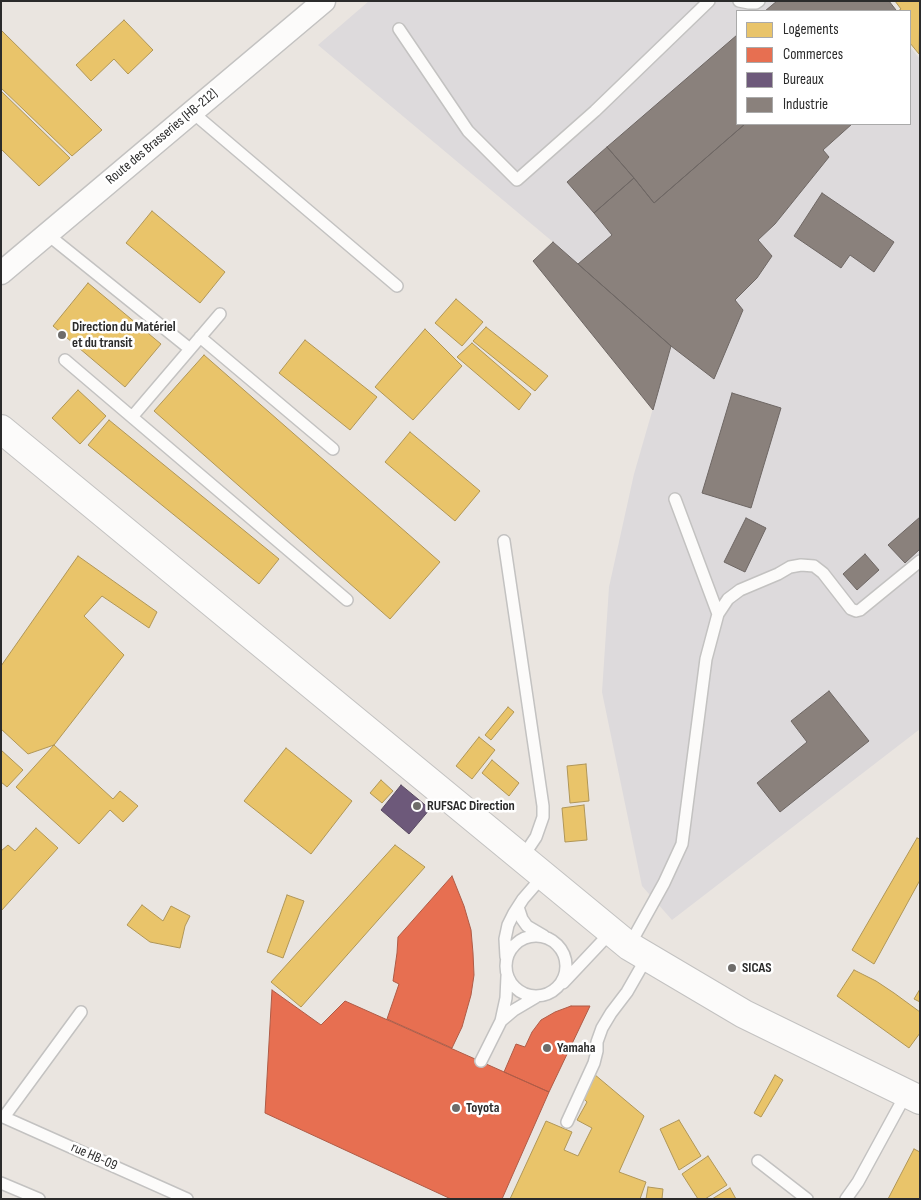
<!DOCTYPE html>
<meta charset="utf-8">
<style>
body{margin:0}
#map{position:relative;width:921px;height:1200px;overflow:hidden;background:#eae5e0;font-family:"Sofia Sans Condensed",sans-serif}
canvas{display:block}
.frame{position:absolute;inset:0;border:2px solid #2b2b2b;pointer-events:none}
.legend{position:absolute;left:736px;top:10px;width:175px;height:115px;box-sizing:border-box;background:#fff;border:1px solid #aaa;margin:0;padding:6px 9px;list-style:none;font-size:15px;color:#2b2b2b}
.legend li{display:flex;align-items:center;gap:10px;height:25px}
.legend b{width:25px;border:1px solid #aaa}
</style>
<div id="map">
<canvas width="921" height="1200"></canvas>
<div class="frame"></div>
<ul class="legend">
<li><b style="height:14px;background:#e9c46a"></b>Logements</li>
<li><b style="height:14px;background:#e76f51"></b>Commerces</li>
<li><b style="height:14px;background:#6d597a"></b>Bureaux</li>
<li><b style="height:14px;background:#8a817c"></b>Industrie</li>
</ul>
</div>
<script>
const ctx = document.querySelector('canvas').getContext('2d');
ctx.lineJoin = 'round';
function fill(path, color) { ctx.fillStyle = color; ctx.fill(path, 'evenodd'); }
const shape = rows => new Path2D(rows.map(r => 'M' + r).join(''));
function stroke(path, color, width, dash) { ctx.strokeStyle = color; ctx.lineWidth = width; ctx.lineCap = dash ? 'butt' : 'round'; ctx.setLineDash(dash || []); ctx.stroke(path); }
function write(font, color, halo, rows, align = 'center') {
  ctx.font = font + ' "Sofia Sans Condensed",sans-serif'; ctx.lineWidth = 5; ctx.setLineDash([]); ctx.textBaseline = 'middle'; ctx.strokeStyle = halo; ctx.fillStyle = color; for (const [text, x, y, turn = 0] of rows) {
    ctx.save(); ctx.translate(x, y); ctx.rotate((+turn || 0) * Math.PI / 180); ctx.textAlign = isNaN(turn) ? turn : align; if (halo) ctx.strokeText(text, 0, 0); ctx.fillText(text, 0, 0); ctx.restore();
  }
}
fill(shape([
 [369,1,889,1,896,10,894,11,737,11,737,124,910,124,910,47,920,59,920,729,672,920,642,886,602,692,609,587,634,474,671,346,553,242,318,45]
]), '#dddadc');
const homes = shape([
 [895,1,920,1,919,54,910,43,910,11,898,11,901,9,895,1],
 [124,20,153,50,128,74,114,59,91,81,76,65,124,20],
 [1,30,102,130,72,156,1,88,1,30],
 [1,91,70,158,39,186,1,149,1,91],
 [152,211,225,272,200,303,126,243,152,211],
 [88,283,161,344,125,387,53,326,88,283],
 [456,299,483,322,462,346,435,323,456,299],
 [486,327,548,376,535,391,473,341,486,327],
 [425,329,462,366,413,420,375,387,425,329],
 [305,340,377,397,350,430,279,373,305,340],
 [472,343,531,394,519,410,457,357,472,343],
 [204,355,440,562,390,619,154,411,204,355],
 [78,390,106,416,80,444,52,418,78,390],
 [109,420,279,559,259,584,88,445,109,420],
 [410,432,480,491,455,521,385,462,410,432],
 [78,556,157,612,149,628,102,596,84,616,124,655,54,745,28,754,1,729,1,666,78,556],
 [508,707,514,712,491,740,485,735,508,707],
 [479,737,495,750,472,779,456,766,479,737],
 [54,745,113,799,120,791,138,806,123,822,110,810,79,844,16,787,54,745],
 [286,748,352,801,311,854,244,801,286,748],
 [1,750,23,770,7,787,1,782,1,750],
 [492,760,519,783,509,796,482,773,492,760],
 [586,764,589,801,570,803,567,766,586,764],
 [381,780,393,791,382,803,370,793,381,780],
 [584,805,587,840,565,842,562,808,584,805],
 [36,828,58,848,1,911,1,851,8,845,15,851,36,828],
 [917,838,920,839,920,880,874,964,852,950,917,838],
 [395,845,425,867,301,1007,271,982,395,845],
 [287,895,304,901,283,958,267,952,287,895],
 [142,905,163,921,171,906,190,916,185,926,180,948,150,942,127,925,142,905],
 [854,970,876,981,894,993,920,1012,920,1033,909,1048,837,996,854,970],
 [920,989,920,1002,914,999,920,989],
 [594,1074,644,1116,619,1172,646,1182,640,1199,510,1199,546,1121,572,1132,564,1150,578,1156,592,1128,577,1120,587,1102,584,1099,594,1074],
 [775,1075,783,1080,761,1117,754,1113,775,1075],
 [679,1120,701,1156,679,1170,660,1129,679,1120],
 [914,1149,920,1152,920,1199,888,1199,914,1149],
 [708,1156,727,1185,705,1199,698,1199,682,1174,708,1156],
 [648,1187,663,1189,662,1199,646,1199,648,1187],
 [730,1188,736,1199,712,1199,730,1188]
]);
fill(homes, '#e9c46a');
stroke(homes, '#b09657', 1);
const shops = shape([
 [452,876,464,906,471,930,473,953,474,975,471,995,462,1027,452,1048,387,1019,399,984,393,981,397,953,398,937,452,876],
 [272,990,321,1025,345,1001,549,1092,502,1199,451,1199,265,1113,272,990],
 [571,1006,590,1006,549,1092,504,1072,516,1044,525,1047,532,1032,541,1020,555,1012,571,1006]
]);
fill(shops, '#e76f51');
stroke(shops, '#af5b46', 1);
const offices = shape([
 [401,785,430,809,409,834,381,810,401,785]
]);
fill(offices, '#6d597a');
stroke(offices, '#594b62', 1);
const industry = shape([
 [777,1,889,1,896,10,894,11,765,11,777,1],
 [737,35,737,124,745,124,654,203,634,178,607,147,737,35],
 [745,124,852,124,823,150,829,157,775,224,758,240,772,256,757,278,735,300,743,310,714,379,671,346,578,264,612,235,594,213,634,178,654,203,745,124],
 [607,147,634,178,594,213,567,182,607,147],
 [822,193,894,242,874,272,850,255,841,268,794,236,822,193],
 [553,242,671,346,653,410,533,261,553,242],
 [732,393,781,408,751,508,702,493,732,393],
 [920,517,920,549,905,563,888,545,920,517],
 [746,518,766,528,745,572,724,562,746,518],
 [865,554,879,570,857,590,843,574,865,554],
 [829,691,869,741,780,812,757,783,807,742,791,721,829,691]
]);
fill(industry, '#8a817c');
stroke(industry, '#6e6764', 1);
const service = shape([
 [739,1,749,3,756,3,759,1],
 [399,29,468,131,517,180,595,111,709,1],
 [192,112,397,286],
 [47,234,190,349],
 [200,337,333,449],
 [65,360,347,600],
 [132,417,220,314],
 [675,499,718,614],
 [504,541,543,806,543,817,536,837,522,858],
 [518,907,522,919,527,926,544,936],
 '506 966a30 30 0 1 1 60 0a30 30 0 1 1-60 0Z',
 [629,946,664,883,682,844,706,659,718,614,728,599,740,590,778,574,790,567,801,565,814,566,823,573,851,609,856,611,860,610,920,561],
 [506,957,505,939,508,925,514,913,523,899,543,876],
 [563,983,611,932],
 [501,1021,514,1010,536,997],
 [481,1061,501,1021,506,998,507,976],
 [1,1116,187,1199],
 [4,1117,81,1012],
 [567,1122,594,1063,597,1051,597,1042,602,1028,611,1013,627,992,647,957],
 [758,1161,807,1199],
 [1,1183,39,1199],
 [846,1199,858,1182,906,1094]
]);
const minor = shape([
 [1,273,324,1]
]);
const tertiary = shape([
 [1,429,629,946,744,1014,920,1100]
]);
stroke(service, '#c3c2c1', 14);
stroke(minor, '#c3c2c1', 25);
stroke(tertiary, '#c3c2c1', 30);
stroke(service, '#fcfbfa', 11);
stroke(minor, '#fcfbfa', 22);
stroke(tertiary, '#fcfbfa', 28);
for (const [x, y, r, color] of [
 [62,335,5,"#6e6c6a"],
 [417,806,5,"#6e6c6a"],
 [732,968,5,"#6e6c6a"],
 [547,1048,5,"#6e6c6a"],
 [456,1108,5,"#6e6c6a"]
]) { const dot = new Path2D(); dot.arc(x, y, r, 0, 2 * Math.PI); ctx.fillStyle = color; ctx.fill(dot); stroke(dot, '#fff', 2); }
write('14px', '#2b2b2b', '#fff', [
 ["Route des Brasseries (HB-212)",162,137,-40],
 ["rue HB-09",94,1157,24]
]);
write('bold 14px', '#2b2b2b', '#fff', [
 ["Direction du Matériel",72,327],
 ["et du transit",72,343],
 ["RUFSAC Direction",427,806],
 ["SICAS",742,968],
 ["Yamaha",557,1048],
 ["Toyota",466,1108]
], 'left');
</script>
